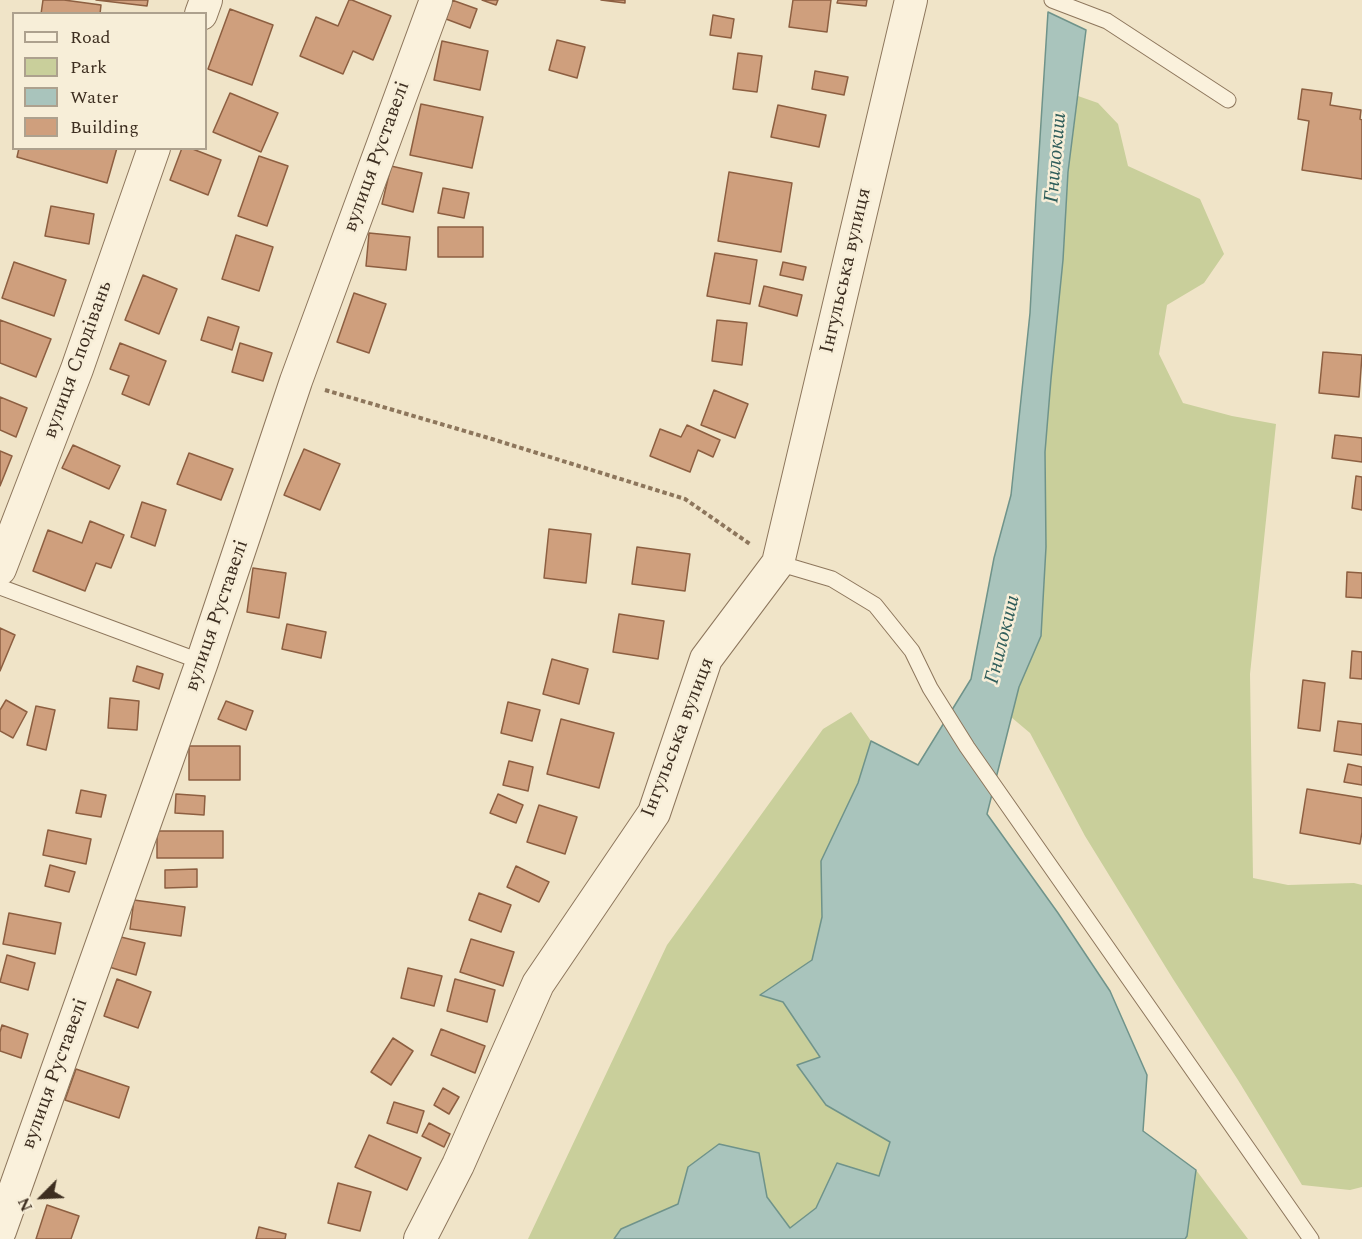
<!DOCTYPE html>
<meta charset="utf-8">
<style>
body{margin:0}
#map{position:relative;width:1362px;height:1239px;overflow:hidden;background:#f0e4c8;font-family:Spectral,serif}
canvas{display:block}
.legend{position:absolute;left:12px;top:12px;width:195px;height:138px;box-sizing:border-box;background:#f7eed8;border:2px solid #ada18e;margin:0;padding:8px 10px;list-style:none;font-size:18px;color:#3d2e20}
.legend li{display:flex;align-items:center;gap:12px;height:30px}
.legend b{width:30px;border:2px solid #ada18e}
.north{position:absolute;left:12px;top:1167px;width:60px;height:60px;-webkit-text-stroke:4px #f7eed8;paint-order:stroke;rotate:246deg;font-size:16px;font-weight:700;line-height:24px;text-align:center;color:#3d2e20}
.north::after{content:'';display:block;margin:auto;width:21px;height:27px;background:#3d2e20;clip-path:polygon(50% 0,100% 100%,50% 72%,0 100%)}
</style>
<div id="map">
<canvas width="1362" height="1239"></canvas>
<ul class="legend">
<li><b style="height:8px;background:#faf1dc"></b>Road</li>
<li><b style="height:16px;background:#c9cf9b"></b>Park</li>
<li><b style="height:16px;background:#a9c4bc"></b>Water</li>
<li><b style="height:16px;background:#cf9f7d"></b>Building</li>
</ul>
<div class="north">N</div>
</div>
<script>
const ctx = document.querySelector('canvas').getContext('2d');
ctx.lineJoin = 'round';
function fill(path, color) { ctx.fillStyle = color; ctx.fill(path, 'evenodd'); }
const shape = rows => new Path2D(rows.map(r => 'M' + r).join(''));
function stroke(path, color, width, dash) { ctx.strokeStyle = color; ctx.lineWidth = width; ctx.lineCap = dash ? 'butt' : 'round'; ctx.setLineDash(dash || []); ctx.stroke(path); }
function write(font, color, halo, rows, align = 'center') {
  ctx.font = font + ' Spectral,serif'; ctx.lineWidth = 5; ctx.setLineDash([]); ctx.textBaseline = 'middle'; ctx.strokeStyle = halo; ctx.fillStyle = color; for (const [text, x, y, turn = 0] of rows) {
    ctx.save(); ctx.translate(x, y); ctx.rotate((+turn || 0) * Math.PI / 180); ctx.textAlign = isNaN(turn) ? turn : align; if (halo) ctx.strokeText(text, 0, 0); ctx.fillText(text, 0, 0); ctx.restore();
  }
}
fill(shape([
 [1078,96,1098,103,1118,124,1128,166,1200,199,1224,254,1204,283,1167,305,1159,354,1183,403,1232,416,1276,424,1250,674,1253,878,1288,885,1354,883,1362,885,1362,1187,1350,1190,1302,1185,1238,1080,1173,979,1085,836,1030,733,1011,717,1019,687,1041,636,1046,547,1045,452,1051,379,1063,260,1068,172],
 [851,712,871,741,858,783,821,861,822,917,812,960,783,1002,820,1058,797,1065,826,1105,890,1142,879,1177,837,1163,816,1208,790,1229,767,1197,759,1153,688,1167,678,1204,621,1229,614,1239,528,1239,667,945,823,729],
 [1196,1170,1248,1239,1185,1239,1187,1236]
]), '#c9cf9b');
const water = shape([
 [1048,12,1086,30,1068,172,1063,260,1051,379,1045,452,1046,547,1041,636,1019,687,987,814,1058,913,1110,991,1147,1075,1143,1131,1196,1170,1187,1236,1185,1239,614,1239,621,1229,678,1204,688,1167,719,1144,759,1153,767,1197,790,1228,816,1208,837,1163,879,1176,890,1142,826,1105,797,1065,820,1057,783,1002,760,995,812,960,822,917,821,861,858,783,871,741,918,765,971,679,994,558,1011,495,1030,313,1036,201,1048,12]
]);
fill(water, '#a9c4bc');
stroke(water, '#6f938a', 1.5);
const building = shape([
 [43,0,64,0,101,5,100,14,41,14,43,0],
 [96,0,148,0,147,6,96,0],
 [349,0,352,0,391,16,373,60,353,51,343,74,300,56,316,17,338,26,349,0],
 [452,0,477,9,470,28,446,19,452,0],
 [482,0,498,0,496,5,482,0],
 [601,0,625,0,625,3,601,0],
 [793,0,831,0,827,32,789,27,793,0],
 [838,0,867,0,866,6,837,3,838,0],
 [230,9,273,25,252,85,208,69,230,9],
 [713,15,734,19,731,38,710,35,713,15],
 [557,40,585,47,577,78,549,70,557,40],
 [442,41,488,51,480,90,434,80,442,41],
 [738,53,762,56,757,92,733,89,738,53],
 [815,71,848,77,844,95,812,89,815,71],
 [1302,89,1332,93,1330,105,1361,110,1360,119,1362,120,1362,179,1302,170,1309,121,1298,119,1302,89],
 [230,93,278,113,261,152,213,132,230,93],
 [421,104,483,117,472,168,410,155,421,104],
 [778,105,826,115,819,147,771,137,778,105],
 [19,148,117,148,107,183,17,157,19,148],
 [182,148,190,148,221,160,208,195,170,180,182,148],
 [259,156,288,166,267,226,238,216,259,156],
 [391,166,422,173,413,212,382,204,391,166],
 [729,172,792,183,781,252,718,241,729,172],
 [443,188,469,193,464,218,438,213,443,188],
 [51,206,94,214,89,244,45,236,51,206],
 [438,227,483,227,483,257,438,257,438,227],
 [369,233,410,237,406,270,366,266,369,233],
 [236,235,273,247,259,291,222,279,236,235],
 [715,253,757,260,750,304,707,296,715,253],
 [14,262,66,280,54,316,2,298,14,262],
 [783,262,806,267,803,280,780,275,783,262],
 [143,275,177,289,159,334,125,320,143,275],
 [764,286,802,295,797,316,759,306,764,286],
 [354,293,386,304,369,353,337,342,354,293],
 [208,317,239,327,232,350,201,340,208,317],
 [0,320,51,339,36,377,0,363,0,320],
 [717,320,747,323,742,365,712,361,717,320],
 [120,343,166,361,149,405,122,394,129,376,110,369,120,343],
 [240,343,272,353,263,381,232,372,240,343],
 [1323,352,1362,355,1359,397,1319,393,1323,352],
 [714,390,748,404,735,438,701,425,714,390],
 [0,397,27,408,16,437,0,430,0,397],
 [687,425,720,440,713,457,698,450,690,472,650,456,660,429,681,437,687,425],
 [1335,435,1362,438,1362,462,1332,458,1335,435],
 [73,445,120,466,109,489,62,468,73,445],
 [304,449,340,464,320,510,284,495,304,449],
 [0,451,12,456,0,486,0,451],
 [189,453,233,469,221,500,177,484,189,453],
 [1356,476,1362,477,1362,510,1352,508,1356,476],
 [142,502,166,510,155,546,131,537,142,502],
 [90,521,124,535,111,568,96,563,85,591,33,571,48,530,82,543,90,521],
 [549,529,591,534,586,583,544,578,549,529],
 [637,547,690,554,685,591,632,584,637,547],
 [253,568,286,573,279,618,247,612,253,568],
 [1347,572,1362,573,1362,598,1346,597,1347,572],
 [619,614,664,621,658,659,613,652,619,614],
 [287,624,326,632,321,658,282,649,287,624],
 [0,628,15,635,0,671,0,628],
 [1352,651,1362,652,1362,679,1350,678,1352,651],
 [552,659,588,669,579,704,543,694,552,659],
 [137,666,163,674,159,689,133,681,137,666],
 [1303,680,1325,683,1320,731,1298,728,1303,680],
 [110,698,139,701,137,730,108,728,110,698],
 [6,700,27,712,13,738,0,731,0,710,6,700],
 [226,701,253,711,246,730,218,719,226,701],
 [508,702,540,710,532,741,501,733,508,702],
 [36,706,55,710,46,750,27,745,36,706],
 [561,719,614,733,599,788,547,774,561,719],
 [1338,721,1362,724,1362,755,1334,751,1338,721],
 [189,746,240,746,240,780,189,780,189,746],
 [509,761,533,767,528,791,503,785,509,761],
 [1348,764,1362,767,1362,785,1344,782,1348,764],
 [1307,789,1362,798,1362,832,1360,844,1300,833,1307,789],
 [81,790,106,795,101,817,76,813,81,790],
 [176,794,205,796,204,815,175,813,176,794],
 [498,794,523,805,516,823,490,813,498,794],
 [539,805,577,817,565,854,527,842,539,805],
 [48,830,91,839,86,864,43,855,48,830],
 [157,831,223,831,223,858,157,858,157,831],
 [50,865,75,872,69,892,45,886,50,865],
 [516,866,549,882,539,902,507,887,516,866],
 [197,869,197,887,165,888,165,870,197,869],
 [479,893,511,905,501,932,469,920,479,893],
 [134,900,185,907,181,936,130,929,134,900],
 [9,913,61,923,55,954,3,944,9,913],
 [117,936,145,943,136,975,109,967,117,936],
 [471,939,514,952,503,986,460,972,471,939],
 [7,955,35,963,28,990,0,982,7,955],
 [408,968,442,976,434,1006,401,998,408,968],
 [117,979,151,992,138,1028,104,1016,117,979],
 [455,979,495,990,487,1022,447,1011,455,979],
 [2,1025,28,1034,21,1058,0,1051,0,1032,2,1025],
 [441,1029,485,1046,475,1073,431,1055,441,1029],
 [393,1038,413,1051,391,1085,371,1072,393,1038],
 [76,1069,129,1087,119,1118,65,1100,76,1069],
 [443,1088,459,1097,449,1114,434,1105,443,1088],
 [394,1102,424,1111,417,1133,387,1123,394,1102],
 [429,1123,450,1134,444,1147,422,1136,429,1123],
 [369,1135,421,1158,407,1190,355,1167,369,1135],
 [338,1183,371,1192,360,1231,328,1223,338,1183],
 [47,1205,79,1216,71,1239,36,1239,47,1205],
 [259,1227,286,1234,285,1239,256,1239,259,1227]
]);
fill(building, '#cf9f7d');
stroke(building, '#8d5f41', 1.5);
const lane = shape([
 [1052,0,1107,21,1228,100],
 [778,563,832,579,875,605,912,651,930,688,967,747,1311,1239],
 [0,587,202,662]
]);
const street = shape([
 [201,14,206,0],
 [0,569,77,369,154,148],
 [0,1231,202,662,296,381,436,0],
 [420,1239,458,1165,538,984,654,813,706,659,778,563,911,0]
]);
stroke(lane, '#8d765c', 17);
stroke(street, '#8d765c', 34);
stroke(shape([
 [325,390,492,439,685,499,750,544]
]), '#8d765c', 4, [4.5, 3]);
stroke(lane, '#faf1dc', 15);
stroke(street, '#faf1dc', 32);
write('20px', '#3d2e20', '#f7eed8', [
 ["вулиця Руставелі",378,157,-70],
 ["Інгульська вулиця",847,271,-77],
 ["вулиця Сподівань",79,360,-70],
 ["вулиця Руставелі",218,616,-71],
 ["Інгульська вулиця",679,738,-69],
 ["вулиця Руставелі",56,1074,-70]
]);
write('italic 21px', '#2f5d5a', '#f7eed8', [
 ["Гнилокиш",1057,158,-85],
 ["Гнилокиш",1004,640,-76]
]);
</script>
